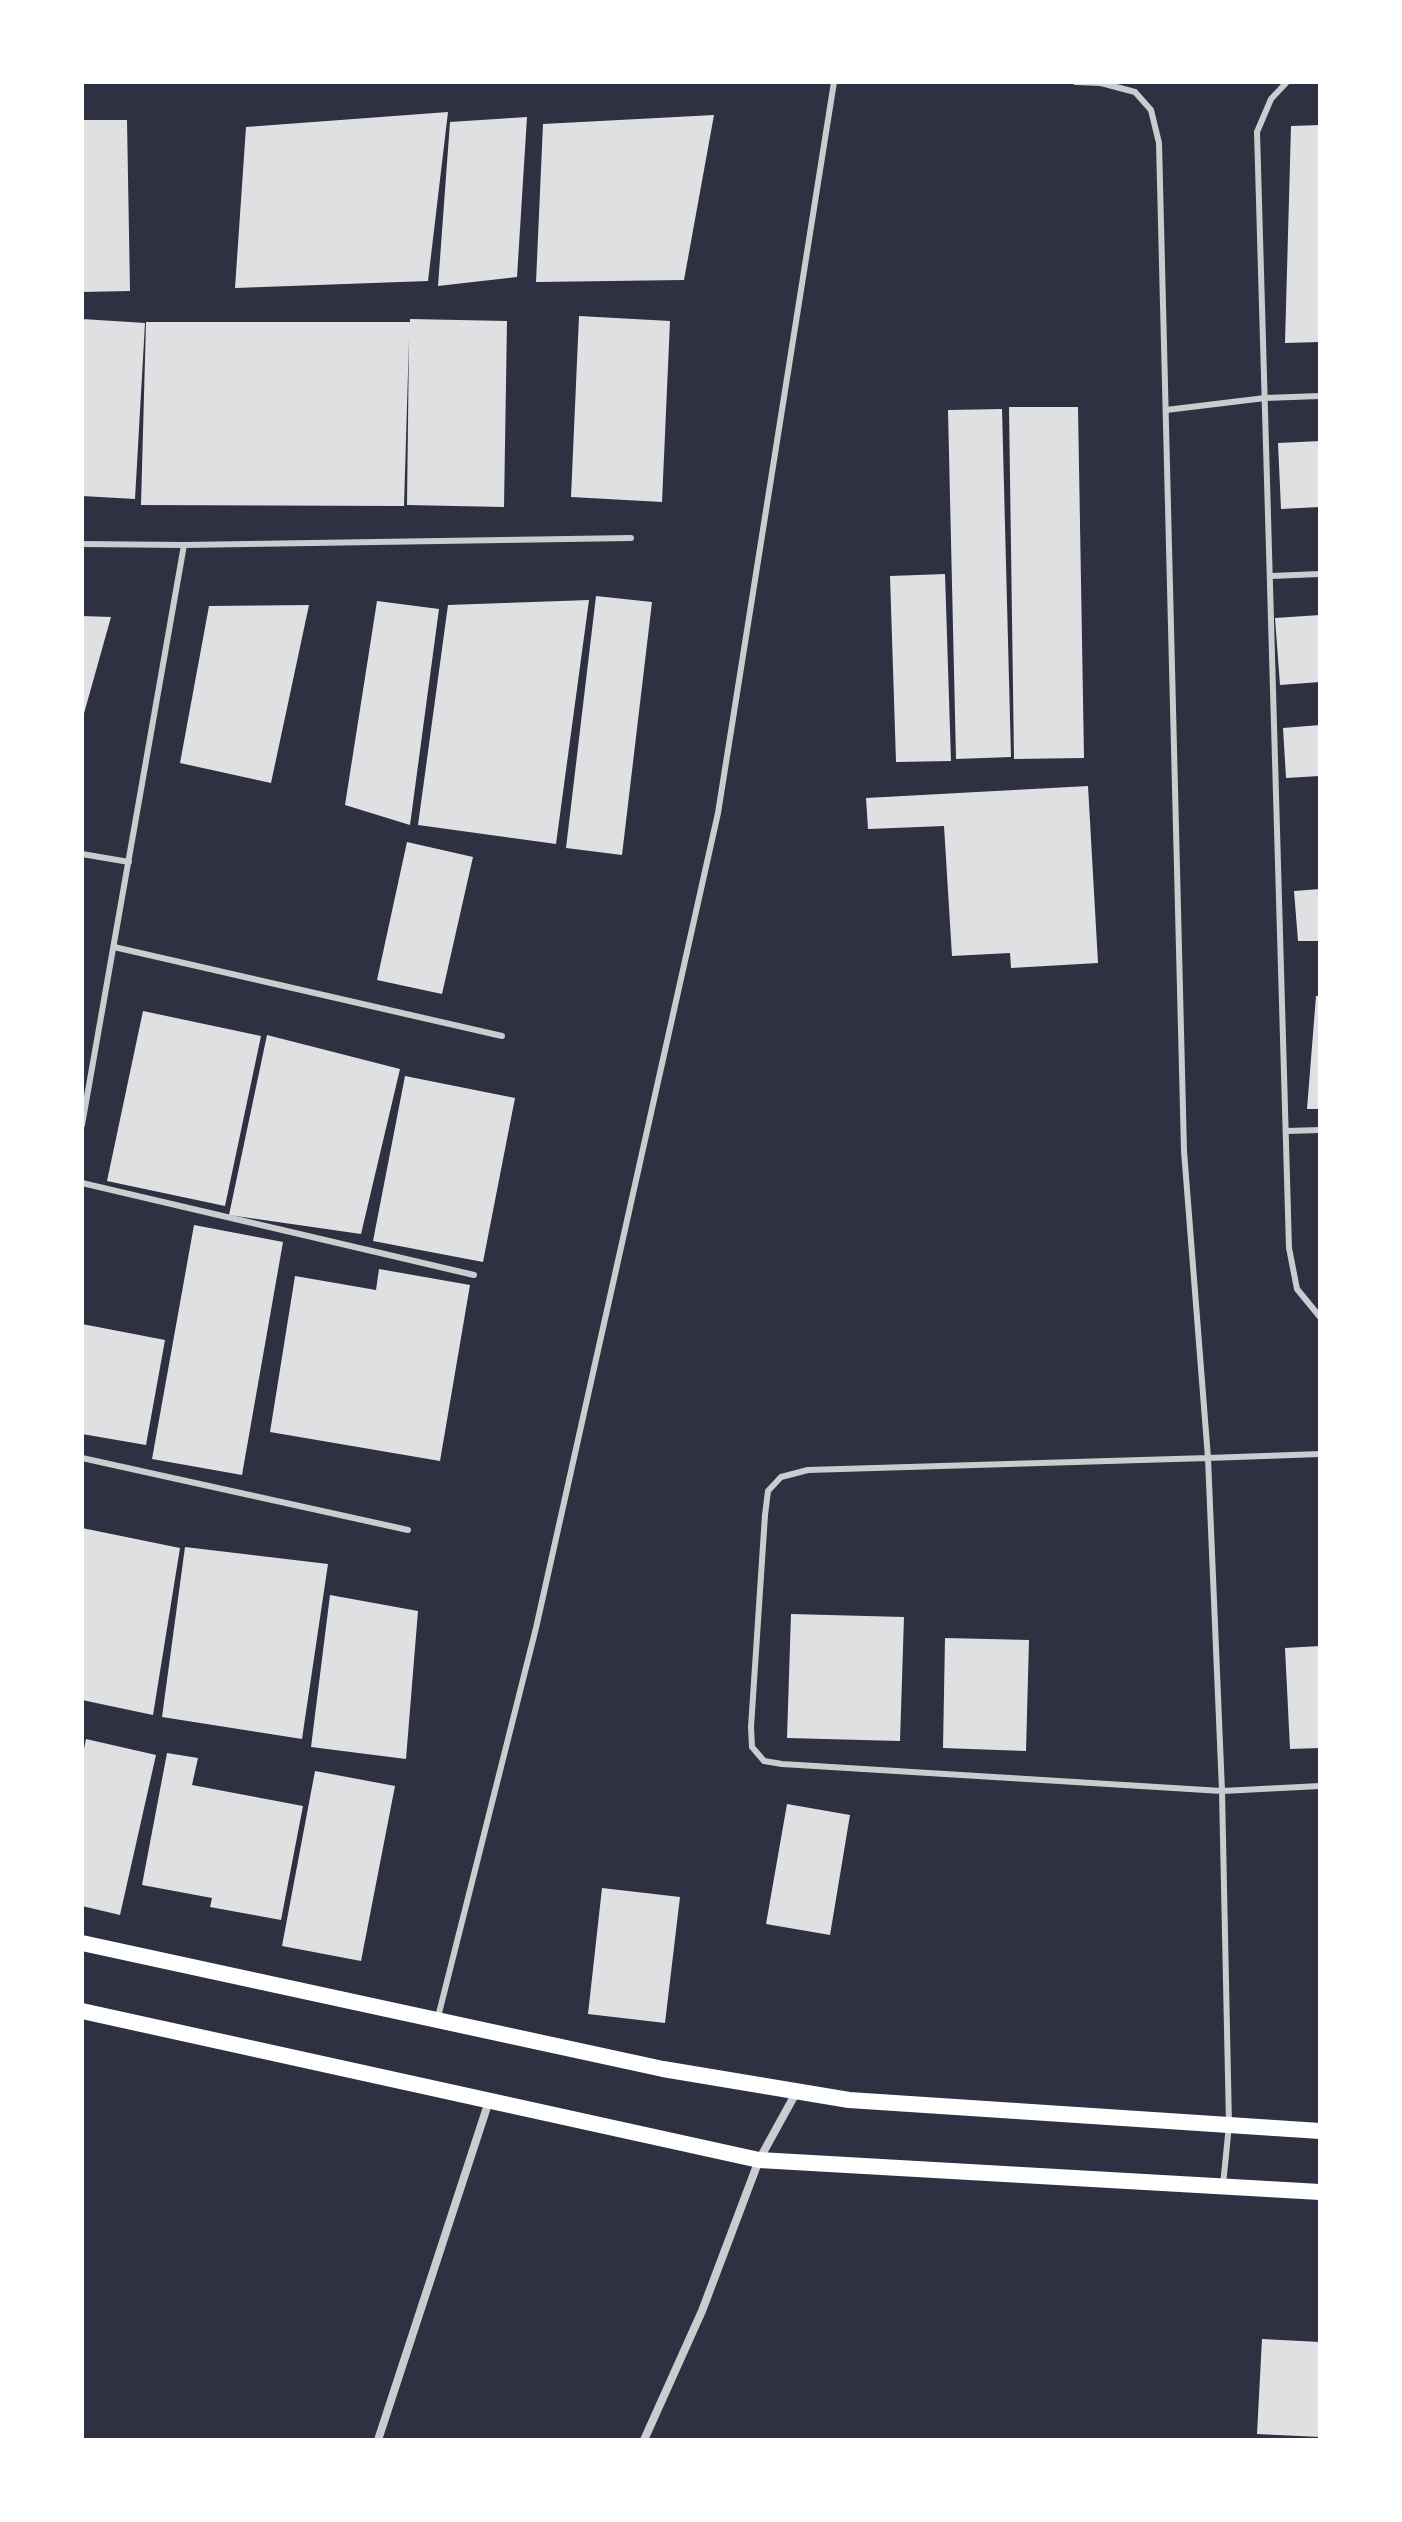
<!DOCTYPE html>
<style>
body{margin:0}
#map{position:relative;width:1402px;height:2522px;overflow:hidden;background:#2d3142;font-family:Quicksand,sans-serif}
canvas{display:block}
.frame{position:absolute;inset:0;border:84px solid #fff;pointer-events:none}
</style>
<div id="map">
<canvas width="1402" height="2522"></canvas>
<div class="frame"></div>
</div>
<script>
const ctx = document.querySelector('canvas').getContext('2d');
ctx.lineJoin = 'round';
function fill(path, color) { ctx.fillStyle = color; ctx.fill(path, 'evenodd'); }
const shape = rows => new Path2D(rows.map(r => 'M' + r).join(''));
function stroke(path, color, width, dash) { ctx.strokeStyle = color; ctx.lineWidth = width; ctx.lineCap = dash ? 'butt' : 'round'; ctx.setLineDash(dash || []); ctx.stroke(path); }
fill(shape([
 [448,112,428,281,235,288,246,127],
 [714,115,684,280,536,282,543,124],
 [527,117,517,277,438,286,450,122],
 [82,120,127,120,130,291,82,292],
 [1320,125,1320,342,1285,343,1291,126],
 [579,316,670,321,662,502,571,497],
 [82,319,145,323,135,499,82,496],
 [410,319,507,321,504,507,407,505,409,339,404,506,141,505,146,322,410,322],
 [1009,407,1078,407,1084,758,1014,759],
 [1002,409,1011,757,956,759,948,410],
 [1320,441,1320,507,1281,509,1278,443],
 [945,574,951,761,896,762,890,576],
 [596,596,652,602,622,855,566,848],
 [589,600,556,844,418,825,448,605],
 [377,601,439,609,410,825,345,805],
 [309,605,271,783,180,763,209,606],
 [1320,615,1320,682,1280,685,1275,618],
 [82,616,111,617,83,717,82,717],
 [1320,725,1320,776,1286,778,1283,728],
 [1088,786,1098,963,1011,968,1010,953,952,956,944,826,868,829,866,798],
 [407,842,473,857,442,994,377,980],
 [1320,889,1320,941,1298,941,1294,891],
 [1316,996,1320,996,1320,1109,1307,1109],
 [143,1011,261,1036,225,1206,107,1181],
 [267,1035,400,1069,361,1234,229,1215],
 [405,1076,515,1098,483,1262,373,1241],
 [194,1225,283,1242,242,1475,152,1459],
 [379,1269,470,1285,440,1461,270,1432,295,1276,376,1290],
 [82,1324,165,1340,146,1445,82,1434],
 [82,1528,180,1548,153,1715,82,1700],
 [185,1547,328,1564,302,1739,162,1717],
 [330,1595,418,1611,406,1759,311,1747],
 [791,1614,904,1617,900,1741,787,1738],
 [945,1638,1029,1640,1026,1751,943,1748],
 [1320,1646,1320,1748,1290,1749,1285,1648],
 [86,1739,156,1755,120,1915,82,1906,82,1758],
 [167,1753,198,1758,192,1785,303,1806,281,1920,210,1907,212,1898,142,1885],
 [315,1771,395,1786,361,1961,282,1946],
 [787,1804,850,1815,830,1935,766,1924],
 [602,1888,680,1897,665,2023,588,2014],
 [1262,2339,1320,2342,1320,2437,1257,2434]
]), '#e0e0e3');
stroke(shape([
 [1076,82,1101,83,1135,92,1151,110,1159,143,1184,1151,1208,1458,808,1470,781,1477,768,1491,765,1515,751,1727,752,1747,764,1761,782,1764,1222,1791,1320,1786],
 [1287,82,1271,99,1257,132,1289,1248,1297,1289,1320,1317],
 [1166,410,1265,398,1320,396],
 [82,544,184,545,631,538],
 [1271,576,1320,574],
 [82,854,129,862],
 [114,947,502,1036],
 [82,1125,184,545],
 [1287,1131,1320,1130],
 [82,1183,474,1275],
 [82,1458,408,1530],
 [438,2017,536,1628,718,813,834,82],
 [1223,2185,1229,2125,1222,1791,1208,1458,1320,1454]
]), '#caccd0', 6);
stroke(shape([
 [378,2440,489,2101],
 [644,2440,702,2311,759,2160,797,2091]
]), '#caccd0', 8);
stroke(shape([
 [82,1943,663,2069,849,2100,1320,2131],
 [82,2011,759,2160,1320,2192]
]), '#fff', 16);
</script>
